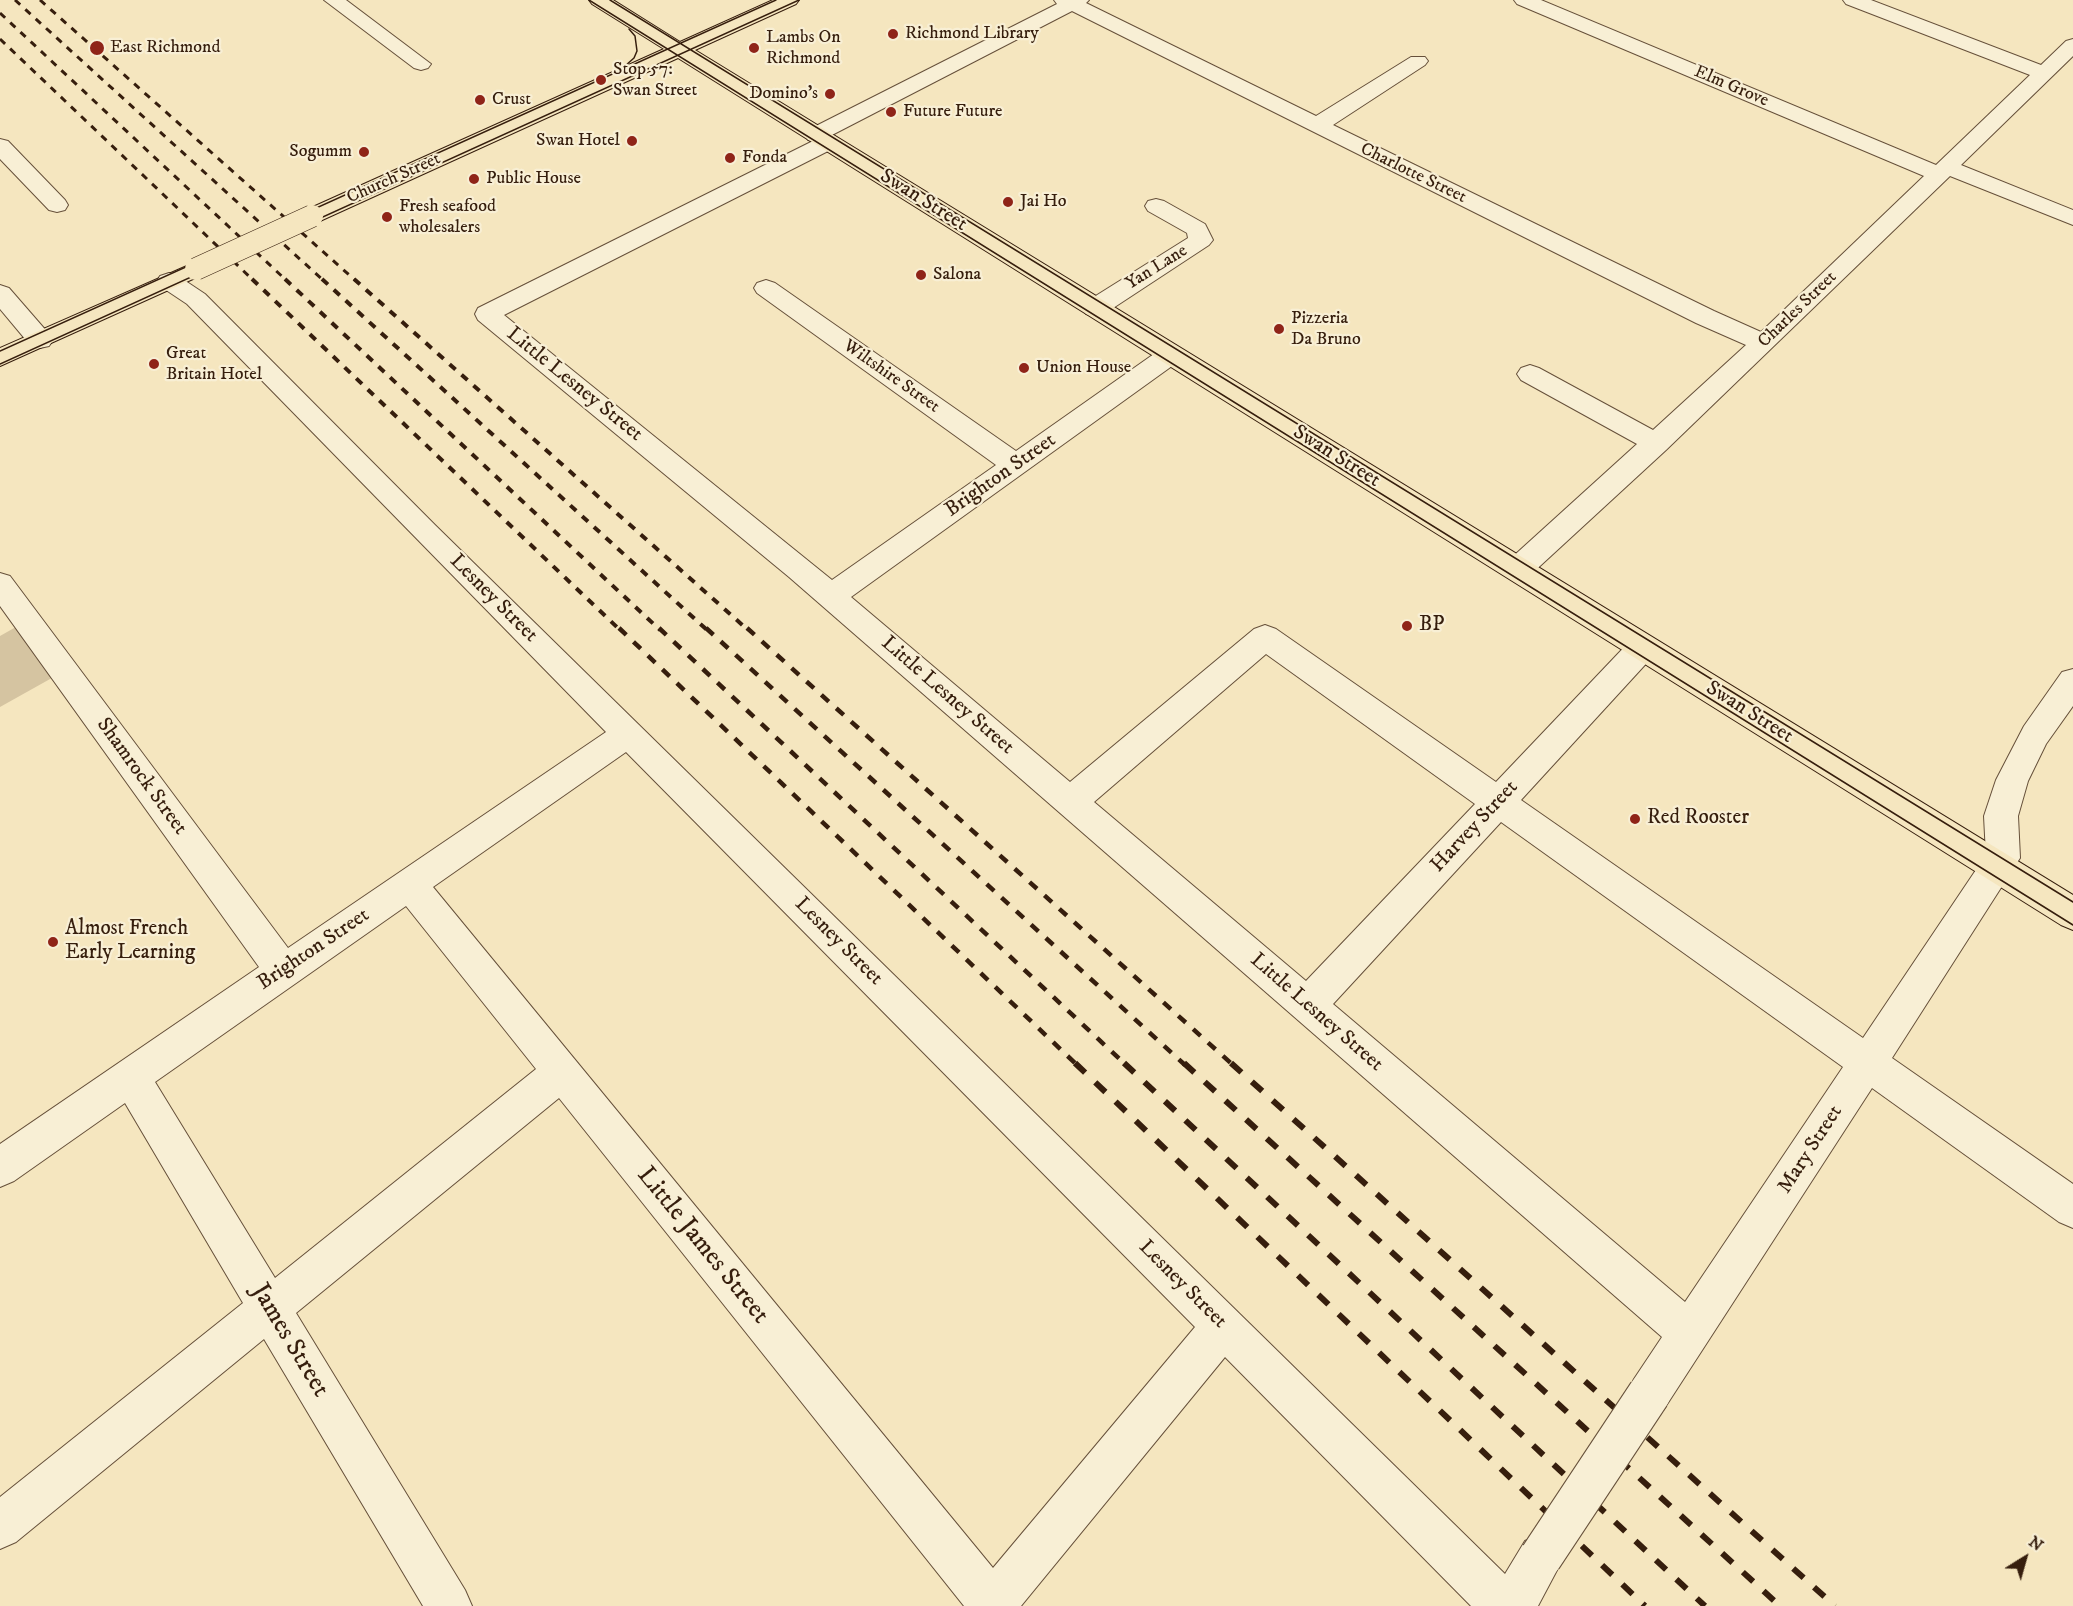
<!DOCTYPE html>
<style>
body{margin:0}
#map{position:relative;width:2073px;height:1606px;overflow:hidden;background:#f5e6bf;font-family:"IM FELL DW Pica",serif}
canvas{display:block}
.north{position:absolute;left:1995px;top:1528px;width:60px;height:60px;-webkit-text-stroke:4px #f8efd5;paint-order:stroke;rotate:37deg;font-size:16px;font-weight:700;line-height:24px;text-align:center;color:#361e0d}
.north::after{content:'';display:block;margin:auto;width:21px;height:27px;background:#361e0d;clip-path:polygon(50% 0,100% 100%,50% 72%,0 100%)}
</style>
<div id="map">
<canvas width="2073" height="1606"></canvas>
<div class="north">N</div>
</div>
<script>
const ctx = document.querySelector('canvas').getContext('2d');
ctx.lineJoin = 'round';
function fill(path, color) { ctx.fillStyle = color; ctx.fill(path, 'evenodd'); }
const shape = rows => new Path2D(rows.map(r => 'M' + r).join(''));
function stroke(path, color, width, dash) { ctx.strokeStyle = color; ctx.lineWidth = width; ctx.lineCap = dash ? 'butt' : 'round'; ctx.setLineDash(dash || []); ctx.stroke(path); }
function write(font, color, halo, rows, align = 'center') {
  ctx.font = font + ' "IM FELL DW Pica",serif'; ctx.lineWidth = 4.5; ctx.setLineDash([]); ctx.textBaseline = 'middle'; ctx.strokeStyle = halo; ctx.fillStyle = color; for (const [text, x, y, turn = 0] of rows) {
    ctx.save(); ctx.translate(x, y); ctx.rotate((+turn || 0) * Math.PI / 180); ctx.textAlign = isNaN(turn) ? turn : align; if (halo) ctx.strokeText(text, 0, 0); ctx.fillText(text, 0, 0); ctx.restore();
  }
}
fill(shape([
 [23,623,59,674,0,707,0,636]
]), '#d5c4a1');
const minor = shape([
 [324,0,346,0,431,64,428,68,421,70,414,68,324,0],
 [1054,0,1089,0,1086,3,1316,116,1411,57,1425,57,1428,61,1425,65,1333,125,1714,311,1761,332,1924,176,1517,4,1514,0,1541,0,1936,165,2030,75,1846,4,1843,0,1871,0,2041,65,2066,41,2073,39,2073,56,1961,165,2073,210,2073,225,1950,176,1666,450,1528,577,1518,580,1508,577,1503,569,1508,561,1637,444,1521,380,1517,374,1521,368,1530,365,1539,368,1653,430,1746,345,1696,323,1072,11,830,136,836,137,839,142,836,147,504,315,832,580,996,465,757,293,754,288,757,283,766,280,775,283,1016,451,1161,349,1170,347,1179,349,1183,355,1179,361,851,597,1070,782,1254,629,1265,625,1276,629,1496,782,1632,639,1643,635,1654,639,1658,647,1654,655,1521,800,1863,1038,1986,855,1984,816,1996,780,2024,726,2062,672,2073,669,2073,706,2046,744,2028,781,2018,816,2020,858,1892,1058,2073,1184,2073,1228,2059,1222,1872,1088,1664,1409,1649,1416,1634,1409,1627,1394,1634,1379,1662,1337,789,577,478,320,475,314,478,308,813,141,808,140,805,135,808,130,1057,4,1054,0],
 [1266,654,1475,804,1306,981,1094,802,1266,654],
 [1501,822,1843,1067,1685,1302,1333,1004,1501,822],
 [0,139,8,141,65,200,68,205,65,210,57,212,49,210,0,159,0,139],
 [1156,199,1164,201,1205,224,1213,240,1209,245,1104,314,1095,316,1086,314,1083,308,1086,302,1188,238,1187,233,1148,211,1145,206,1148,201,1156,199],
 [169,273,178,276,205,294,435,525,1505,1574,1525,1541,1541,1534,1557,1541,1564,1557,1538,1606,1471,1606,1225,1357,1021,1606,964,1606,559,1098,296,1313,465,1590,472,1606,423,1606,264,1339,16,1542,0,1549,0,1497,243,1303,125,1103,14,1181,0,1187,0,1144,259,967,0,606,0,573,10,576,288,948,606,732,187,304,160,286,157,281,160,276,169,273],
 [626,752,1195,1327,993,1568,433,887,626,752],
 [406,906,536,1069,275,1278,155,1082,406,906],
 [0,285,9,288,49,334,53,340,49,346,40,348,31,346,0,309,0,285]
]);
const major = shape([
 [589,0,613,0,680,42,773,0,799,0,796,4,695,50,2073,895,2073,930,2061,925,678,58,320,221,312,223,304,221,300,216,304,211,664,49,592,4,589,0],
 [196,262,204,264,208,269,204,274,0,366,0,348,196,262]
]);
stroke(minor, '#66503a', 2);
stroke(major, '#361e0d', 2);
fill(minor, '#f8efd5');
fill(major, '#f5e6bf');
stroke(shape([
 [589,0,2073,925],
 [610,0,2073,902],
 [625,66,634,58,637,51,635,36,629,29],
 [0,351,776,0],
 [0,364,799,0]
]), '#361e0d', 1.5);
stroke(shape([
 [15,0,324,281],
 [40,0,356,281],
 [0,13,287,281],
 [0,39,254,281]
]), '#361e0d', 3, [7, 7]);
stroke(shape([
 [252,279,620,630],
 [285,279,660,630],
 [322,279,707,630],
 [354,279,748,630]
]), '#361e0d', 4, [8, 8]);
stroke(shape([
 [619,628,1077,1065],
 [659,628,1126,1065],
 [706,628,1185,1065],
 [747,628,1233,1065]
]), '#361e0d', 4.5, [10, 10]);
stroke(shape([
 [1075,1063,1645,1606],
 [1124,1063,1705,1606],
 [1184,1063,1780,1606],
 [1231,1063,1835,1606]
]), '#361e0d', 6, [14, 14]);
const minorBridge = shape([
 [1541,1557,1649,1394]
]);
const majorBridge = shape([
 [196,269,312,216]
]);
stroke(minorBridge, '#66503a', 44, []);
stroke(majorBridge, '#361e0d', 23, []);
stroke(minorBridge, '#f8efd5', 42);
stroke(majorBridge, '#f5e6bf', 22);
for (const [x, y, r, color] of [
 [893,34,6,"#8f2418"],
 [97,48,8,"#8f2418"],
 [754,48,6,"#8f2418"],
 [601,80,6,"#8f2418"],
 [830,94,6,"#8f2418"],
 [480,100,6,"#8f2418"],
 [891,112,6,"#8f2418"],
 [632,141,6,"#8f2418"],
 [364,152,6,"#8f2418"],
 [730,158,6,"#8f2418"],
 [474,179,6,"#8f2418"],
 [1008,202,6,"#8f2418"],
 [387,217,6,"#8f2418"],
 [921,275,6,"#8f2418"],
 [1279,329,6,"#8f2418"],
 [154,364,6,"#8f2418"],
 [1024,368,6,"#8f2418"],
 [1407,626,6,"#8f2418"],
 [1635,819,6,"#8f2418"],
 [53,942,6,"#8f2418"]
]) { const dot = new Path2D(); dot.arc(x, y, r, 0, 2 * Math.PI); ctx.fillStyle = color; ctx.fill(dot); stroke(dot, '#f8efd5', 2); }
write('18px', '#361e0d', '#f8efd5', [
 ["Richmond Library",905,34],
 ["Lambs On",766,38],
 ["Richmond",766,59],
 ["East Richmond",110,48],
 ["Stop 57:",613,70],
 ["Swan Street",613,91],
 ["Domino's",818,94,"right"],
 ["Crust",492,100],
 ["Future Future",903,112],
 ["Swan Hotel",620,141,"right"],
 ["Sogumm",352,152,"right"],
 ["Fonda",742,158],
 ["Public House",486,179],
 ["Jai Ho",1020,202],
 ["Fresh seafood",399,207],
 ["wholesalers",399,228],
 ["Salona",933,275],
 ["Pizzeria",1291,319],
 ["Da Bruno",1291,340],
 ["Great",166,354],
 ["Britain Hotel",166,375],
 ["Union House",1036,368]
], 'left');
write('18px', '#361e0d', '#f8efd5', [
 ["Elm Grove",1731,87,23],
 ["Charlotte Street",1413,174,26],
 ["Church Street",394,179,-24],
 ["Yan Lane",1157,268,-32],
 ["Charles Street",1798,310,-44],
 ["Wiltshire Street",891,377,35]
]);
write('21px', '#361e0d', '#f8efd5', [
 ["Swan Street",923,201,32],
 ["Little Lesney Street",574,385,39],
 ["Swan Street",1336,457,32],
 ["Brighton Street",1001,476,-35],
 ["Lesney Street",493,599,45],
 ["Little Lesney Street",947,696,41],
 ["Swan Street",1749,713,32],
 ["Shamrock Street",141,777,54],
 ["Harvey Street",1475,827,-47],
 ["Lesney Street",838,942,45],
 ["Brighton Street",314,950,-34],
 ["Little Lesney Street",1316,1013,41],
 ["Mary Street",1811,1150,-57],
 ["Lesney Street",1182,1285,45]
]);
write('21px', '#361e0d', '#f8efd5', [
 ["BP",1419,626],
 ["Red Rooster",1647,819],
 ["Almost French",65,930],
 ["Early Learning",65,954]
], 'left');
write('26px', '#361e0d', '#f8efd5', [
 ["Little James Street",702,1246,51],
 ["James Street",289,1341,59]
]);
</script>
